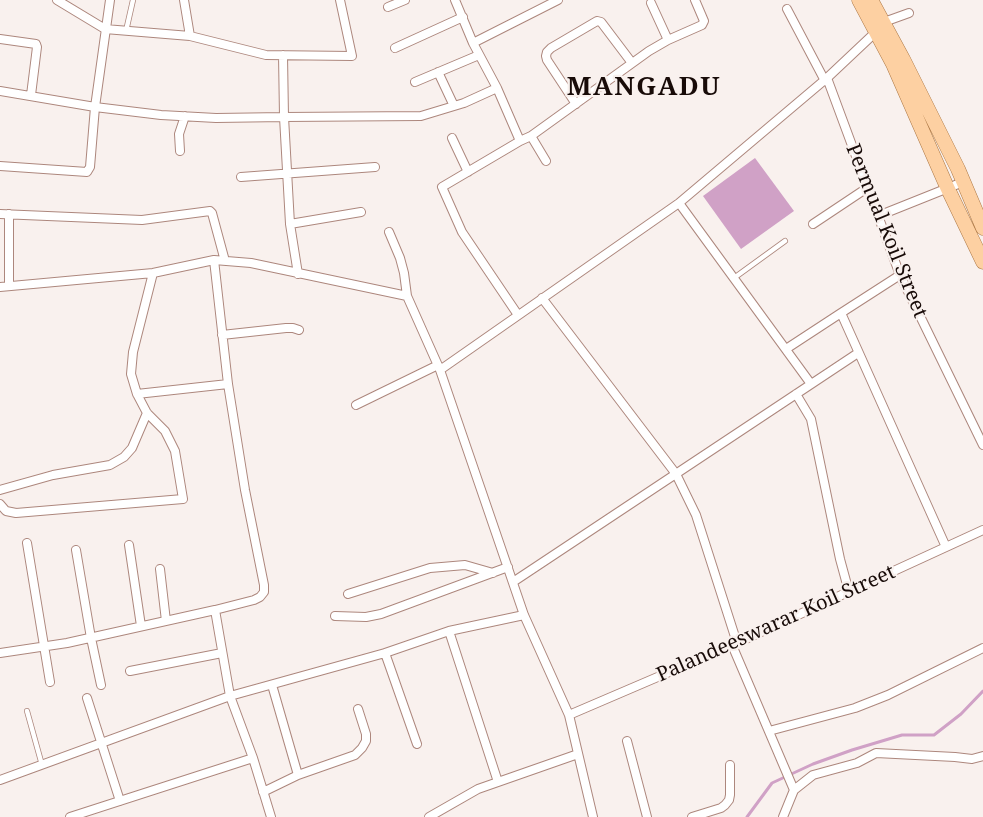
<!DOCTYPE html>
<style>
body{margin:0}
canvas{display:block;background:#f9f1ee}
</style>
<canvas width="983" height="817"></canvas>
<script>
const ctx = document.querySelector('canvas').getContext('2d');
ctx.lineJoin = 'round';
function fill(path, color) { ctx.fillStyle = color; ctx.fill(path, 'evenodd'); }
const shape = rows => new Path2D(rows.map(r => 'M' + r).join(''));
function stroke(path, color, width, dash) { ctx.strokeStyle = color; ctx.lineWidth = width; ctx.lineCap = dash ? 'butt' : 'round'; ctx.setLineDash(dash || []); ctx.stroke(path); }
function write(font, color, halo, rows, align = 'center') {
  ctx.font = font + ' "Noto Serif",serif'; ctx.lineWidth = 4.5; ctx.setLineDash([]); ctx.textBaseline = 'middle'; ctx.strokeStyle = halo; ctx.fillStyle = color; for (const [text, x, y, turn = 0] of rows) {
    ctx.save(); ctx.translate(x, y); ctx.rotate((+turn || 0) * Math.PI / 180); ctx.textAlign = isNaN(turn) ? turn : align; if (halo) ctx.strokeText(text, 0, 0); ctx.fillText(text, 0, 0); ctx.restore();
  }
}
fill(shape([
 [755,158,794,211,741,249,703,196]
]), '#d0a1c6');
stroke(shape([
 [747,817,772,783,813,764,852,750,902,735,934,735,961,714,983,691]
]), '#d0a1c6', 3);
const service = shape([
 [126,31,133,0],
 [734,278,785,241],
 [27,711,42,765]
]);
const minor = shape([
 [57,0,105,29,190,36,266,55,352,56,340,0],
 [184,0,190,36],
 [455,0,473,43,497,88,520,141,531,136,546,161],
 [651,3,668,40],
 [388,7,405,0],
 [787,9,825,81],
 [884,22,909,13],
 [0,39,36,44,37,47,31,95],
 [473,43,558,0],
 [395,48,463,17],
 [438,72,454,106],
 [827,78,900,275,983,445],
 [415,82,479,55],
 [0,91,95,107,110,0],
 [576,104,547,60,546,56,547,52,551,48,597,21,601,22,632,63],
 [531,136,649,51,668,40,702,25,704,21,695,0],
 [452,138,468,172],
 [180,151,179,134,185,116],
 [0,166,87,172,90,167,95,107,161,115,216,118,284,117,283,55],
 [241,177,375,167],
 [679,203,811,384],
 [0,214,142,220,210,211,212,213,225,261],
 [9,214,9,286],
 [878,216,963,182],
 [290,224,361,212],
 [813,224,867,188],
 [389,232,400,258,404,273,407,296],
 [214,260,228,384,245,490,264,585,264,592,260,597,254,600,215,610],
 [153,273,133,352,131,374,137,394,228,384],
 [298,274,290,224,284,117,421,116,464,103,497,88],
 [900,275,841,313,946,547],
 [0,287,153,273,214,260,251,263,407,296,440,370,679,203,827,78,879,29],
 [542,298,676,474,696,515,737,643],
 [518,315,462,232,442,187,520,141],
 [222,335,286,328,293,328,299,330],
 [786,349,841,313],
 [440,370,524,615,569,715,593,817],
 [796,394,811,419,840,559,849,592],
 [356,405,438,365],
 [0,490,53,475,110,465,124,457,132,448,147,413],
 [0,504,6,511,16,513,183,499,175,451,165,431,147,413,137,394],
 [27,543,50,682],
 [129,545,141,626],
 [76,550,91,638,101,685],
 [160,569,166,621],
 [513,582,858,353],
 [348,594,430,568,465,565,493,573],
 [335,616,366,617,381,614,508,567],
 [449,631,498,782],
 [732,645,794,790,783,817],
 [0,653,67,643,215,610,230,696,253,758,271,817],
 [385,653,417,744],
 [130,671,222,653],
 [272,685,298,775],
 [87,698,120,801],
 [569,715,737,643,983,530],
 [769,731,855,708,888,695,983,648],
 [627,741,647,817],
 [0,780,230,696,385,653,449,631,524,615],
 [794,790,813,775,857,763,876,753,955,757,972,759,983,756],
 [263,792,298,775,355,755,362,748,366,741,366,734,358,709],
 [70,817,253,758],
 [429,817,478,789,578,754],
 [692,817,721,808,725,805,729,800,730,795,730,765]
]);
const primary = shape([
 [859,0,893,64,947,187,983,262],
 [871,0,903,59,958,169,983,228]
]);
stroke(service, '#ad877d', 6);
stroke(minor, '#ad877d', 10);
stroke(primary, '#ac7744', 15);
stroke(service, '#fff', 4.5);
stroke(minor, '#fff', 8);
stroke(primary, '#fdd0a2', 14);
write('20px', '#180b08', '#f9f1ee', [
 ["Permual Koil Street",886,231,68],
 ["Palandeeswarar Koil Street",776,624,-24]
]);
ctx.letterSpacing = '1.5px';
write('bold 26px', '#180b08', '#f9f1ee', [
 ["MANGADU",644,88]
]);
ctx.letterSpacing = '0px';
</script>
